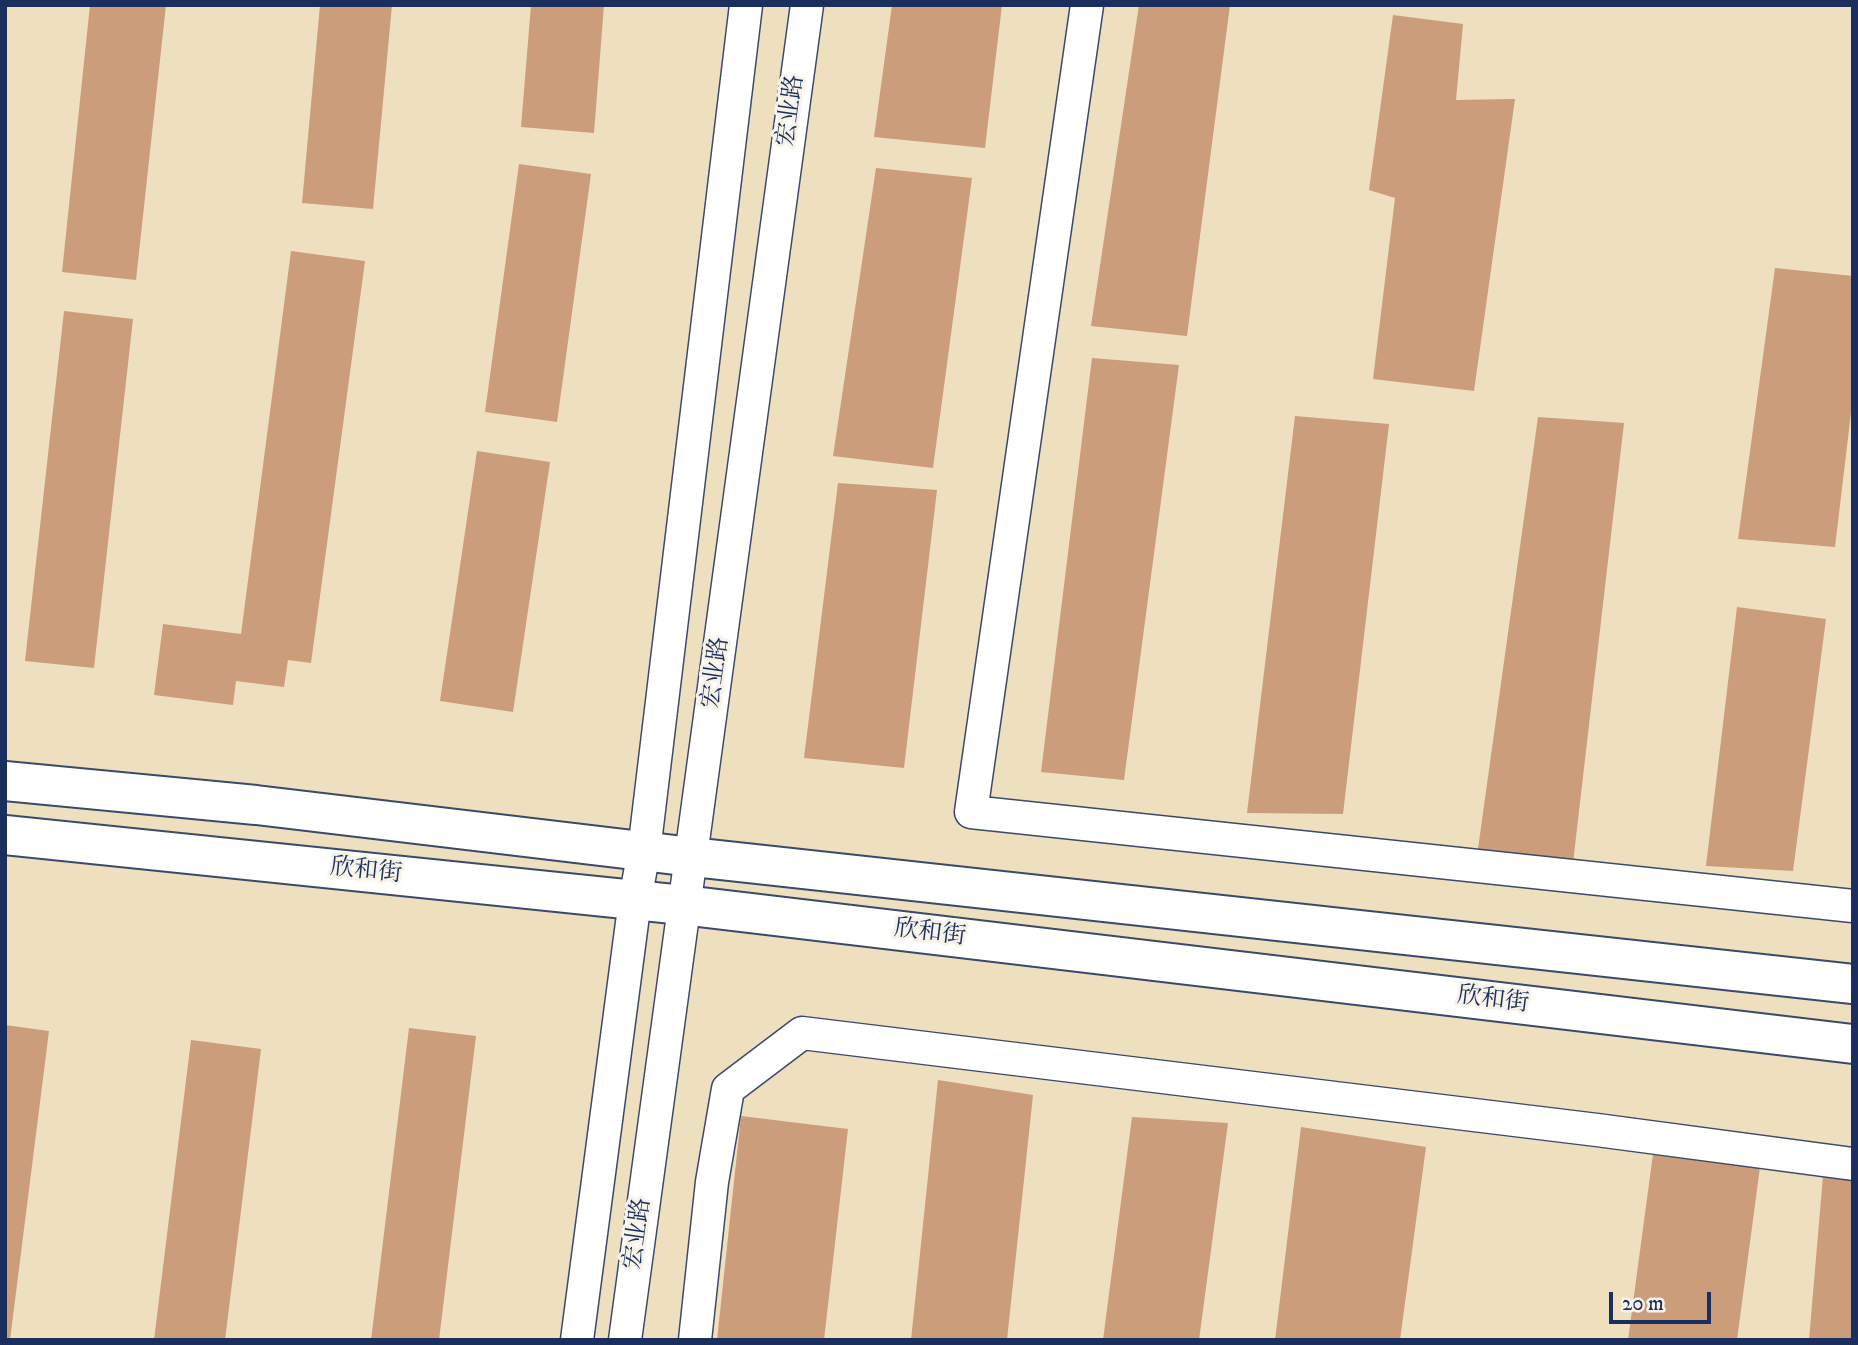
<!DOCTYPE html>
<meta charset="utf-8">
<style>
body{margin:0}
#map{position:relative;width:1858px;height:1345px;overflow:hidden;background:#eedfbe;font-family:"IM FELL DW Pica",serif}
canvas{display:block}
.frame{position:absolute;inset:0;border:7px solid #1b2f5e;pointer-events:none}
.scale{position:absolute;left:1609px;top:1292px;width:102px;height:32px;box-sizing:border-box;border:4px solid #1b2f5e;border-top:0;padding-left:9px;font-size:21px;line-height:24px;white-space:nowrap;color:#1b2f5e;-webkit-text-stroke:5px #f7f3e8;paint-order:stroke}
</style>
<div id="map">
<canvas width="1858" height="1345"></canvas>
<div class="frame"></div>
<div class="scale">20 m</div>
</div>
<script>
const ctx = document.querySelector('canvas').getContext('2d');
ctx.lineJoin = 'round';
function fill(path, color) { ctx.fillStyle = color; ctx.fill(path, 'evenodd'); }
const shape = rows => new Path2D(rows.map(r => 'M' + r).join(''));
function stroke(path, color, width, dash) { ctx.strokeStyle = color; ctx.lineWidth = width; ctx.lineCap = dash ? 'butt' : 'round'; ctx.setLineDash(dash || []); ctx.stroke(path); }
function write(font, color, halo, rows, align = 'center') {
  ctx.font = font + ' "IM FELL DW Pica","Noto Serif SC",serif'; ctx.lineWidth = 6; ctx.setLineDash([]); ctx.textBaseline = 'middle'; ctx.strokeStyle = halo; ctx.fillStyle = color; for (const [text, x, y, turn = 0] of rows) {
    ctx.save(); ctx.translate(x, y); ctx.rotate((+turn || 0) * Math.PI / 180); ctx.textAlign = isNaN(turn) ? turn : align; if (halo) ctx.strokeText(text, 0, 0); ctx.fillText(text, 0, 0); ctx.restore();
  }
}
fill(shape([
 [90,5,166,5,136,280,62,272],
 [320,5,392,5,373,209,302,203],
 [531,5,604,5,594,133,521,127],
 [892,5,1002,5,985,148,874,137],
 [1139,5,1230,5,1187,336,1091,326],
 [1393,15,1463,24,1456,100,1515,99,1474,391,1373,379,1395,198,1369,190],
 [519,164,591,174,557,422,485,412],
 [876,168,972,178,933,468,833,456],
 [291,251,365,261,311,663,288,660,284,687,236,681,233,705,154,695,163,624,241,634],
 [1775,268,1853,276,1853,396,1835,547,1738,539],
 [64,311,133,319,94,668,25,661],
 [1092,358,1179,365,1124,780,1041,772],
 [1295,416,1389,424,1343,814,1247,813],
 [1538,417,1624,423,1573,863,1477,856],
 [477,451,550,462,513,712,440,701],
 [838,483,937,490,904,768,804,758],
 [1737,607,1826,619,1793,871,1706,866],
 [5,1025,49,1031,10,1340,5,1340],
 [409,1028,476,1036,439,1340,371,1340],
 [191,1040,261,1049,225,1340,154,1340],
 [938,1080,1033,1095,1007,1340,911,1340],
 [741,1116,848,1129,824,1340,717,1340],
 [1132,1117,1228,1123,1199,1340,1103,1340],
 [1301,1127,1426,1147,1400,1340,1275,1340],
 [1653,1154,1760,1167,1737,1340,1628,1340],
 [1823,1176,1853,1180,1853,1340,1809,1340]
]), '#cc9d7b');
const minor = shape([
 [1087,5,971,812,1853,906],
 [577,1340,635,900,644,851,746,5],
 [625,1340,807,5],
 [695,1340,712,1182,728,1089,802,1033,1597,1130,1853,1164]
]);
const tertiary = shape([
 [5,781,256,805,692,857,1853,984],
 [5,835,683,905,1853,1044]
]);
stroke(minor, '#3b496c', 35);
stroke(tertiary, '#3b496c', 42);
stroke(minor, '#fff', 32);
stroke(tertiary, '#fff', 38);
write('24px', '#1b2f5e', '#f7f3e8', [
 ["宏业路",792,111,-82],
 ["宏业路",717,673,-82],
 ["欣和街",366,872,6],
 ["欣和街",930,934,7],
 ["欣和街",1493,1001,7],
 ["宏业路",639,1234,-82]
]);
</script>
